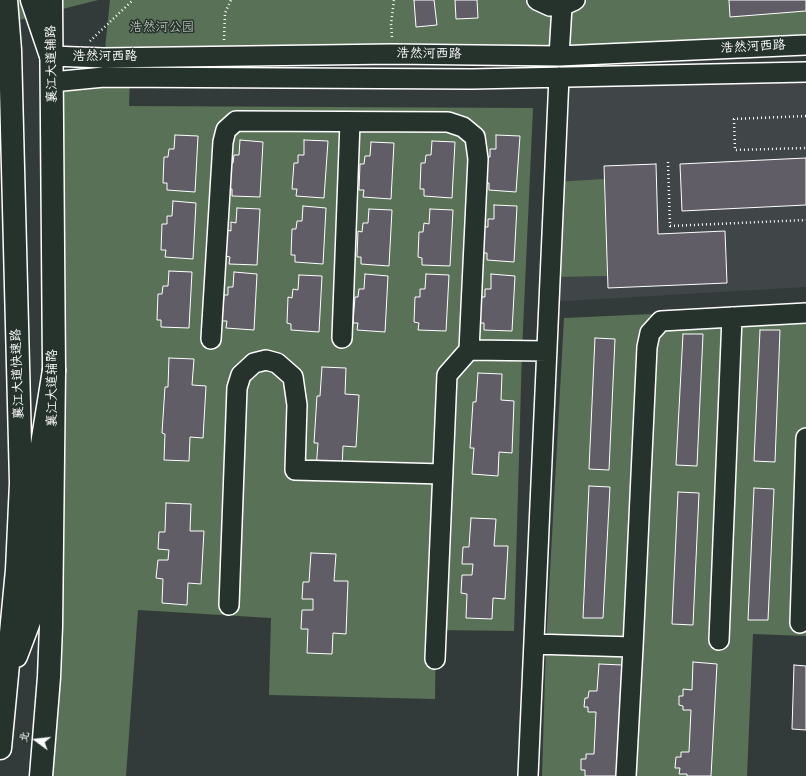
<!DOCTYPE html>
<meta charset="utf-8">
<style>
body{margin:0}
#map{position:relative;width:806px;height:776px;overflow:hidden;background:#323b39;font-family:Itim,"LXGW WenKai TC",sans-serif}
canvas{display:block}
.north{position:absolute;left:16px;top:720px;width:40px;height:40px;-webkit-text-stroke:3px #26332d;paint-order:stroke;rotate:285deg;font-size:11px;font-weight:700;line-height:16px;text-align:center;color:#fff}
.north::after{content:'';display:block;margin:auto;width:14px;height:18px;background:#fff;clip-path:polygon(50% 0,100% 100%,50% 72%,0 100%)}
</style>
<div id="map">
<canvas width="806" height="776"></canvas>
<div class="north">北</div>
</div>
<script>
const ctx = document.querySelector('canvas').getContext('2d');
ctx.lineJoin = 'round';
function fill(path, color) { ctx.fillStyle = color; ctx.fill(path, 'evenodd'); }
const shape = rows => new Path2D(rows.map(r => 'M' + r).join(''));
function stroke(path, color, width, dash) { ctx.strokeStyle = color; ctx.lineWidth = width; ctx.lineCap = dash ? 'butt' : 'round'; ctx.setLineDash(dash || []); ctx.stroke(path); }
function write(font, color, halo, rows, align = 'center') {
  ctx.font = font + ' Itim,"LXGW WenKai TC",sans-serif'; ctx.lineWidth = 3; ctx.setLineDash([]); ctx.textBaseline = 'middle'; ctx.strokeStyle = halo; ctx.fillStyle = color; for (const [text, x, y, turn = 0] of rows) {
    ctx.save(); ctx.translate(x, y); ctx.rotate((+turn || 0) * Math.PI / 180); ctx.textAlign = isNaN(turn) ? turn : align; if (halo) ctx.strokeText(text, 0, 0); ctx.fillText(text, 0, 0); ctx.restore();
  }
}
fill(shape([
 [806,72,806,287,549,302,559,77]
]), '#404547');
fill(shape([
 [0,0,98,0,0,25],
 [110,0,806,0,806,45,104,58],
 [130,77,129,106,533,108,522,351,514,631,436,630,435,699,269,695,271,618,138,610,126,776,41,776,52,82],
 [604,179,608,276,550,277,555,182],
 [806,307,806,636,753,634,747,776,542,776,546,645,564,318]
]), '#597156');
const building = shape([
 [414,0,434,0,437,25,416,27,414,0],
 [455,0,477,0,478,18,456,19,455,0],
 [729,0,806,0,806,11,730,17,729,0],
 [175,135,198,136,195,192,167,190,167,183,163,183,164,157,168,157,169,149,174,149,175,135],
 [496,135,520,136,516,192,489,190,489,183,484,183,486,157,490,157,490,149,496,149,496,135],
 [240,140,263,142,260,197,232,196,232,189,228,189,229,163,233,163,234,155,239,155,240,140],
 [304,140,328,141,324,198,296,196,297,189,292,189,294,163,298,163,298,155,304,155,304,140],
 [432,141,455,142,452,198,424,196,424,189,420,189,421,163,425,163,426,155,431,155,432,141],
 [371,142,394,143,391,199,363,197,364,190,359,190,360,164,364,164,365,156,370,156,371,142],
 [806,158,806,205,682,211,680,164,806,158],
 [656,164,658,234,725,231,727,283,608,288,604,166,656,164],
 [173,201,196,203,193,259,165,257,166,250,161,250,162,224,167,224,167,216,172,216,173,201],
 [494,205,517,206,514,262,487,260,487,253,482,253,484,227,488,227,488,219,494,219,494,205],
 [303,206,326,208,323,264,295,262,295,255,291,255,292,229,296,229,297,221,302,221,303,206],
 [237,208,260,209,257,265,229,264,230,257,225,256,227,230,231,231,231,222,236,223,237,208],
 [369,209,392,210,389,266,361,264,361,257,357,257,358,231,362,232,363,223,368,223,369,209],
 [430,209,453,210,450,266,422,265,422,258,418,257,419,232,423,232,424,223,429,224,430,209],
 [169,271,192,272,189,328,161,327,161,320,157,320,158,294,162,294,163,286,168,286,169,271],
 [234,272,257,274,254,330,226,328,227,321,222,321,224,295,228,295,228,287,233,287,234,272],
 [365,274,388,276,385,332,357,330,358,323,353,323,355,297,358,297,359,289,364,289,365,274],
 [426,274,449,275,446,331,418,330,419,323,414,322,415,297,420,297,420,289,425,289,426,274],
 [491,274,515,276,512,331,484,330,484,323,480,323,481,297,485,297,485,289,491,289,491,274],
 [299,275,322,276,319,332,291,330,291,324,287,323,288,297,292,298,293,289,298,290,299,275],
 [760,330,780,330,775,462,754,461,760,330],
 [683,334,703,334,697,466,676,465,683,334],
 [595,338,615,339,609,470,589,469,595,338],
 [169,358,194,359,192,385,206,386,203,438,190,437,189,461,164,460,165,434,162,433,165,387,168,387,169,358],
 [322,367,346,368,345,394,359,395,356,447,343,446,342,470,316,469,318,443,314,443,317,396,320,396,322,367],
 [478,373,502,374,501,400,514,401,512,453,499,452,498,476,472,474,474,448,470,448,473,402,476,402,478,373],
 [589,486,610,487,603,618,583,618,589,486],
 [754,488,774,489,768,620,748,620,754,488],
 [678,492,699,493,693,625,672,624,678,492],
 [166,503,191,504,190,531,204,531,201,584,188,583,187,605,162,603,163,579,156,578,158,560,168,560,169,550,158,549,159,532,165,532,166,503],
 [471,518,496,519,494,546,508,546,505,599,493,598,492,619,466,618,467,594,461,593,462,575,472,575,473,564,462,564,463,547,469,547,471,518],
 [311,553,336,554,334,581,348,581,346,634,333,633,332,654,307,653,308,629,301,629,302,610,313,610,313,599,302,599,303,582,309,582,311,553],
 [693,662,717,664,711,776,687,776,687,774,679,774,680,768,675,768,676,757,681,757,681,752,689,752,691,710,683,710,683,706,679,705,679,696,683,696,683,689,692,690,693,662],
 [599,664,622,665,616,776,585,776,585,770,581,770,581,759,586,759,586,754,594,754,596,712,588,712,588,707,584,707,585,698,588,698,589,691,597,691,599,664],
 [794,665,806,666,806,730,792,729,794,665]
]);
fill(building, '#605d67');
stroke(building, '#fff', 1);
const minor = shape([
 [537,0,550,6,562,6,575,0],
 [51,56,104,58,392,54,559,56,806,45],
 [559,56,562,6],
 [52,82,104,77,472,79,806,72],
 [342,338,350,122],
 [211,339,223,142,226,130,236,121,448,122,463,127,475,137,478,159,469,350,547,351],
 [229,605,237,388,241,375,254,363,266,360,277,363,293,377,297,405,295,470,443,474],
 [800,623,806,438],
 [719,640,732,317],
 [534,644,633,647,647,347,650,333,661,321,806,313],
 [435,659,447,375,469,350],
 [528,776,559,77],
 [626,776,633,647]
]);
const major = shape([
 [41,776,49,677,51,626,54,370,51,0]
]);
const highway = shape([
 [32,0,51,56],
 [16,656,30,619,38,469,54,370],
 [0,748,17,570,21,483,10,50,6,0]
]);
stroke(minor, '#fff', 22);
stroke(major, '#fff', 25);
stroke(highway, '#fff', 25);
stroke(shape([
 [392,37,391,24,394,0],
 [224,40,225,13,231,0],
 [90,41,133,0],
 [806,116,734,119,735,150,806,148],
 [668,162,670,226,806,220]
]), '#fff', 2.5, [1, 3]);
stroke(minor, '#26332d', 19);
stroke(major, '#26332d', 22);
stroke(highway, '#26332d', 22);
write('13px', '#b4bfb3', '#26332d', [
 ["浩然河公园",162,28]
]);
write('13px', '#fff', '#26332d', [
 ["浩然河西路",753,47,-3],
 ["浩然河西路",429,54,1],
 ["浩然河西路",105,57],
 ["襄江大道辅路",52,64,-91],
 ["襄江大道快速路",18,374,-92],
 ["襄江大道辅路",53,388,-90]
]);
</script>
